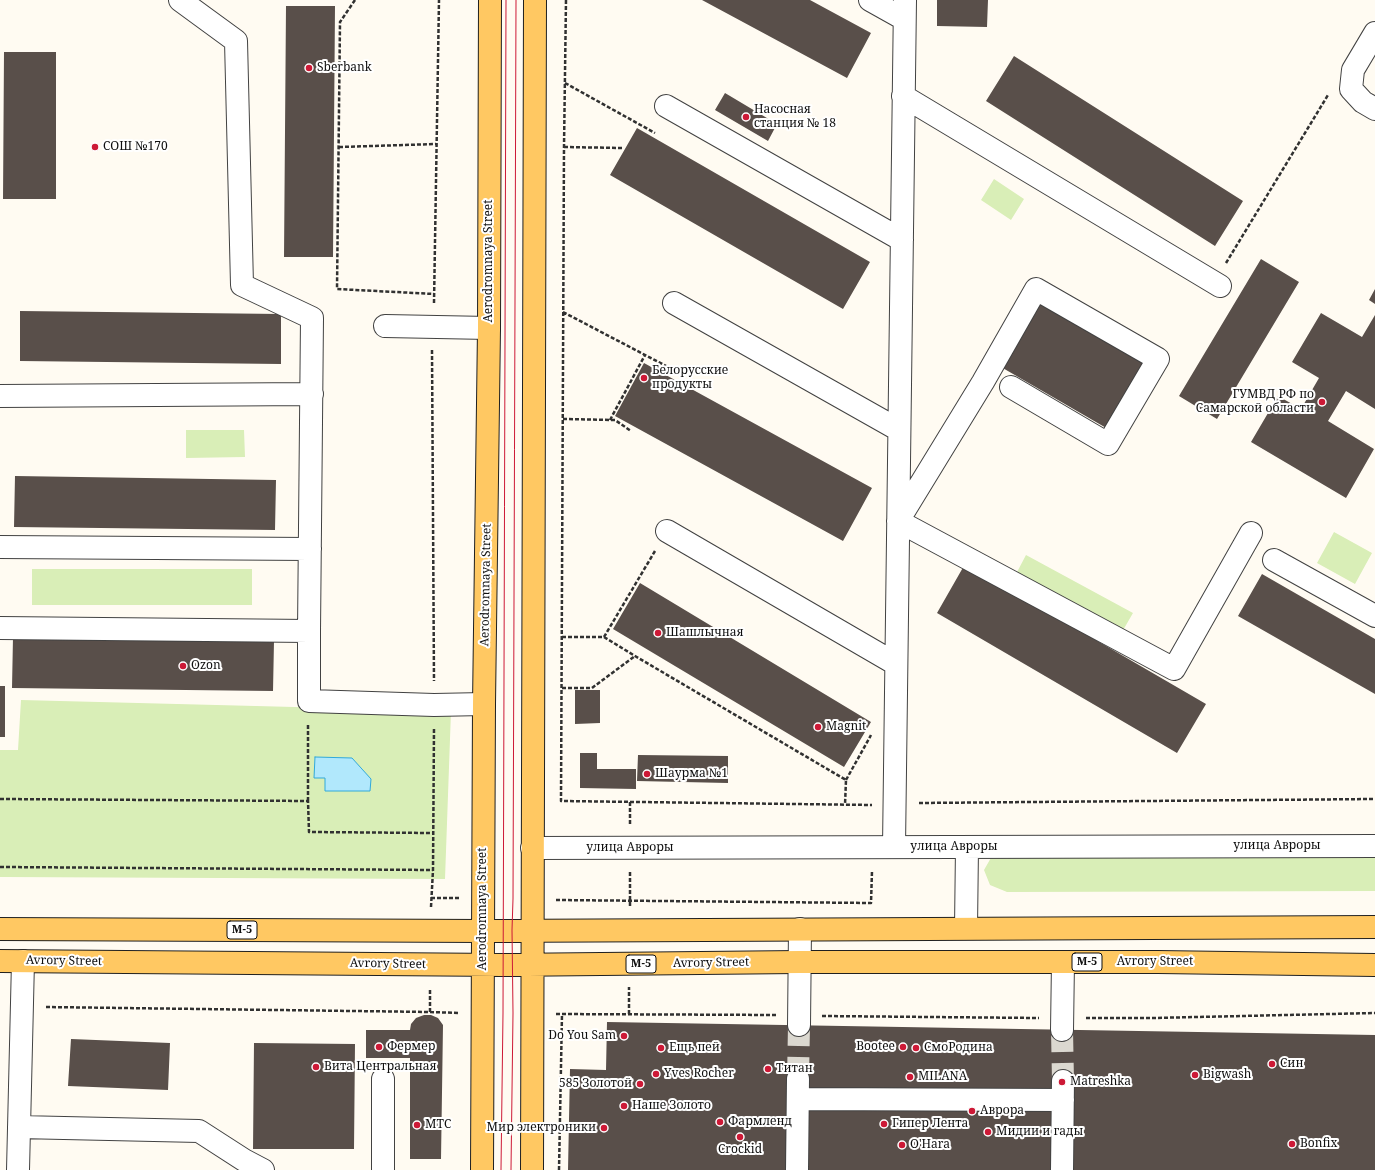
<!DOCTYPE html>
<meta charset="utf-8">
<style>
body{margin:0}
canvas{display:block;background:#fffbf2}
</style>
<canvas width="1375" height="1170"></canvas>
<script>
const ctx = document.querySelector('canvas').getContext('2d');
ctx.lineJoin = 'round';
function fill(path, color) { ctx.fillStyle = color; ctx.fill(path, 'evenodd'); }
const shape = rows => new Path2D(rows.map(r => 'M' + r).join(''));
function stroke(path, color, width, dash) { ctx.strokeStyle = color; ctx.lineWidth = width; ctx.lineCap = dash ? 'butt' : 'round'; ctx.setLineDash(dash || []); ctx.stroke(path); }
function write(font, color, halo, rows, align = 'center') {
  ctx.font = font + ' "Noto Serif",serif'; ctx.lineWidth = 4; ctx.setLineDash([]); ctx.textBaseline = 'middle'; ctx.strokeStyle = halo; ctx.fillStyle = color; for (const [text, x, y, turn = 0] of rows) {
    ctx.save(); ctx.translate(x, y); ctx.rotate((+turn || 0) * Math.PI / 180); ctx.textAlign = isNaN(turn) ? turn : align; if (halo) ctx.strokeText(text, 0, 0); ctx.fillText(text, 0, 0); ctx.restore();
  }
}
fill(shape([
 [994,179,1024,199,1011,220,981,200],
 [186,430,244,430,245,457,186,458],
 [1334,532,1372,553,1355,584,1317,563],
 [1026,555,1133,613,1122,632,1016,574],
 [32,569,252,569,252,605,32,605],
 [21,700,451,711,445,879,0,877,0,750,18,750],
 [1375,847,1375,891,1007,892,990,885,984,870,992,856]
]), '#d9eeb7');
const water = shape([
 [315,757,352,758,371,779,370,791,325,791,325,778,314,778,315,757]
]);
fill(water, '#b1e8fc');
stroke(water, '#31a9da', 1);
fill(shape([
 [702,0,810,0,871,33,847,78],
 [937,0,988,0,987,27,937,26],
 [286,6,335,6,333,257,284,257],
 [4,52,56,52,56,199,3,199],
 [1014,56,1243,201,1215,246,986,101],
 [725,93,777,124,768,141,715,110],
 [637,128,870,262,843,309,610,175],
 [1261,259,1299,282,1217,419,1179,396],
 [1375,289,1375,304,1369,300],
 [1040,301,1146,363,1108,429,1001,367],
 [20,311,281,314,281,364,20,361],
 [1321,313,1362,337,1375,315,1375,409,1346,391,1328,421,1374,449,1346,498,1251,442,1278,396,1301,409,1319,378,1292,362],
 [644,363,872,488,843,541,615,416],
 [15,476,276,480,275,530,14,527],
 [965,564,1206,704,1177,753,937,613],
 [1262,574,1375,639,1375,694,1238,616],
 [640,583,871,722,844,767,613,629],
 [13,637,274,641,273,691,12,688],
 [0,686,5,686,5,737,0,737],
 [575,690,600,690,600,723,575,724],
 [580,753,597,753,597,769,636,769,636,789,580,788],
 [638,755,728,756,728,783,637,781],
 [424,1015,431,1015,438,1018,443,1025,441,1159,410,1159,410,1058,366,1058,366,1030,410,1030,411,1024,416,1018],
 [607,1022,1375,1035,1375,1170,568,1170,570,1069,606,1070],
 [71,1039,170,1043,168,1090,68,1086],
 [254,1043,355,1044,354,1149,253,1149]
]), '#594f4a');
stroke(shape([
 [1062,1030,1063,1081],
 [798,1079,799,1025]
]), '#dbd8d0', 22, [22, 11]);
const minor = shape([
 [180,0,236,41,242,285,312,318,309,631],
 [870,0,904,19],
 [1375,33,1353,70,1351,89,1363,102,1375,109],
 [903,96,1220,286],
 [666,106,902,240],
 [674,303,899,430],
 [385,326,489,328],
 [1011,387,1108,444,1158,359,1036,289,983,382,898,521,1174,669,1251,533],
 [0,396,312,394],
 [667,531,896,664],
 [0,547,310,549],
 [1274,560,1375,616],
 [0,628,309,631,309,701,434,705,484,704],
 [894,847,905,0],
 [532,848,1375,846],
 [966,928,967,847],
 [799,1025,800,929],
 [1062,1030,1063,962],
 [798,1099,1063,1100],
 [19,1127,199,1131,244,1160,263,1170],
 [18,1170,23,961],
 [383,1170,383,1079],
 [797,1170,798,1079],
 [1062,1170,1063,1081]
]);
const major = shape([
 [0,929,483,931,1375,927],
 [0,961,503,965,799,962,1158,962,1375,965],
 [482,1170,484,704,489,328,490,0],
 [532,1170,535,0]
]);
stroke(minor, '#424242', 24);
stroke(major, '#202020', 24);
stroke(shape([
 [355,0,340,22,337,289,434,294],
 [566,0,564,147,561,801,872,805],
 [565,83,655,133],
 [339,147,436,144],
 [564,147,622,148],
 [1226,263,1328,95],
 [434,303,439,0],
 [563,312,668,367],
 [432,350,434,681],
 [563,419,615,420,631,431],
 [610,420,645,355],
 [562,637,604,637,635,656,846,780,845,805],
 [604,637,655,551],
 [562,688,592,688,635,656],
 [846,780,871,735],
 [0,799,308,801,309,832,433,833],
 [308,801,308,724],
 [919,803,1375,799],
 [630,824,630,801],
 [0,867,433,870],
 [431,898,459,898],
 [556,900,871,903,872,871],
 [630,906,630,871],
 [431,907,433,870,434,728],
 [46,1007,430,1012,430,988],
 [430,1012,459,1013],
 [556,1014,777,1015],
 [629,1014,629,987],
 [822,1016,1039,1018],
 [1086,1018,1153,1018,1375,1013],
 [559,1170,562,1014]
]), '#313131', 2.5, [4, 2]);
stroke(minor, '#fff', 22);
stroke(major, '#ffc862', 22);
stroke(shape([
 [501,1170,503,1013,506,0],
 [511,1170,513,1013,512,930,513,899,516,0]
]), '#cd1936', 1);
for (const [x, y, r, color] of [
 [309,68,4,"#cd1936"],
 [746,117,4,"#cd1936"],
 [95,147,4,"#cd1936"],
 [644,378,4,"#cd1936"],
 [1322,402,4,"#cd1936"],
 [658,633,4,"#cd1936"],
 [183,666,4,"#cd1936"],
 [818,727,4,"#cd1936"],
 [647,774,4,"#cd1936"],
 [624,1036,4,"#cd1936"],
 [379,1047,4,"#cd1936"],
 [903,1047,4,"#cd1936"],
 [661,1048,4,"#cd1936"],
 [916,1048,4,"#cd1936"],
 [1272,1064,4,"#cd1936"],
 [316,1067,4,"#cd1936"],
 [768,1069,4,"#cd1936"],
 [656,1074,4,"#cd1936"],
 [1195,1075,4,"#cd1936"],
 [910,1077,4,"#cd1936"],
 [1062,1082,4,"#cd1936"],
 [640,1084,4,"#cd1936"],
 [624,1106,4,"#cd1936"],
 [972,1111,4,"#cd1936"],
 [720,1122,4,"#cd1936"],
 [884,1124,4,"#cd1936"],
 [417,1125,4,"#cd1936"],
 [604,1128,4,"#cd1936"],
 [988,1132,4,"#cd1936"],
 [740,1137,4,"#cd1936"],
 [1292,1144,4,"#cd1936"],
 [902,1145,4,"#cd1936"]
]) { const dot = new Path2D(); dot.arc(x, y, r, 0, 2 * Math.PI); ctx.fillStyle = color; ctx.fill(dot); stroke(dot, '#fff', 1.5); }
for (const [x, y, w] of [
 [242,930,30],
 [1087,962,30],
 [641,964,30]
]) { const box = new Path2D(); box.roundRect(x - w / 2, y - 9, w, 18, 3); ctx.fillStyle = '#fff'; ctx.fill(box); stroke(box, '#0f0f0f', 1); }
write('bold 11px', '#0f0f0f', null, [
 ["М-5",242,930],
 ["М-5",1087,962],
 ["М-5",641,964]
]);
write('12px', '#0f0f0f', '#fff', [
 ["Sberbank",317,68],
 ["Насосная",754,110],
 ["станция № 18",754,124],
 ["СОШ №170",103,147],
 ["Белорусские",652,371],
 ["продукты",652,385],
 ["ГУМВД РФ по",1314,395,"right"],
 ["Самарской области",1314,409,"right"],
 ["Шашлычная",666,633],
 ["Ozon",191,666],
 ["Magnit",826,727],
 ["Шаурма №1",655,774],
 ["Do You Sam",616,1036,"right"],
 ["Фермер",387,1047],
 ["Bootee",895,1047,"right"],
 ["Ещь пей",669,1048],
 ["СмоРодина",924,1048],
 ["Син",1280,1064],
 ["Вита Центральная",324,1067],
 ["Титан",776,1069],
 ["Yves Rocher",664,1074],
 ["Bigwash",1203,1075],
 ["MILANA",918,1077],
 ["Matreshka",1070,1082],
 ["585 Золотой",632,1084,"right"],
 ["Наше Золото",632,1106],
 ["Аврора",980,1111],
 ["Фармленд",728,1122],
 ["Гипер Лента",892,1124],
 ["МТС",425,1125],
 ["Мир электроники",596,1128,"right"],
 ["Мидии и гады",996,1132],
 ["Bonfix",1300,1144],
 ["O'Hara",910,1145],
 ["Crockid",740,1150,"center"]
], 'left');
write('12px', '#0f0f0f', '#fff', [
 ["Aerodromnaya Street",489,261,-90],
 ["Aerodromnaya Street",486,585,-89],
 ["улица Авроры",1277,846],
 ["улица Авроры",954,847],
 ["улица Авроры",630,848],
 ["Aerodromnaya Street",483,909,-90],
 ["Avrory Street",64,961,1],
 ["Avrory Street",1155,962],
 ["Avrory Street",711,963,-1],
 ["Avrory Street",388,964,1]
]);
</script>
